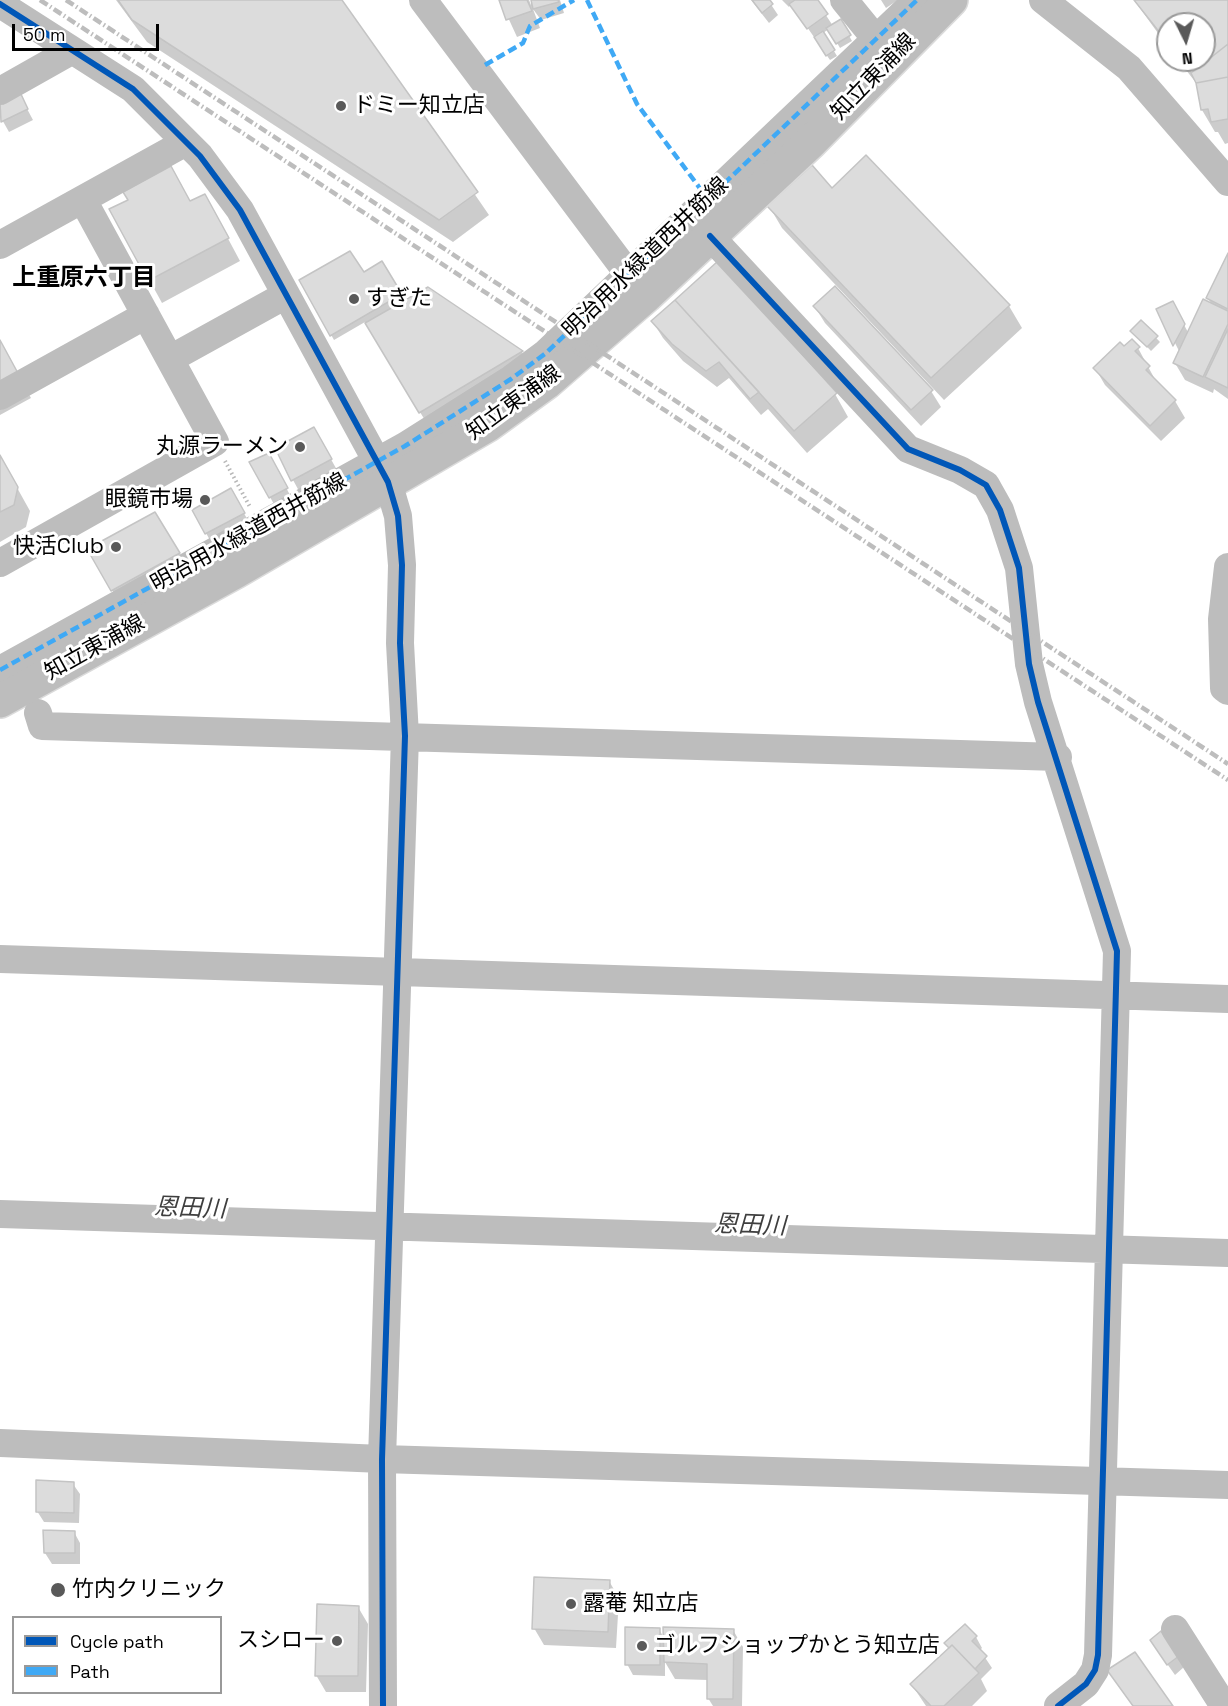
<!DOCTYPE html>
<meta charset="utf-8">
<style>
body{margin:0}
#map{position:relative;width:1228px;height:1706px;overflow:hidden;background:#fff;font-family:"Space Grotesk",sans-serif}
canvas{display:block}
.legend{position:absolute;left:12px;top:1616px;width:210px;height:78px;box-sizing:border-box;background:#fff;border:2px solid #999;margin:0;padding:8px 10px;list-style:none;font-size:18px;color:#000}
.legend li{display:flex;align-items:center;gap:12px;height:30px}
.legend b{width:30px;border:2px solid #999}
.north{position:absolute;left:1156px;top:12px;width:60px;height:60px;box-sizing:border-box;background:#fff;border:2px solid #999;border-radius:50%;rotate:175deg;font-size:16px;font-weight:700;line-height:24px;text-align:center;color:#000}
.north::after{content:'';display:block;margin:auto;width:21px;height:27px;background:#595959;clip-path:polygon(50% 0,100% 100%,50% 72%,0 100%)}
.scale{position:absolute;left:12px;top:24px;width:147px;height:27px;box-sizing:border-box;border:3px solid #000;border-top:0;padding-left:8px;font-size:18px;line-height:21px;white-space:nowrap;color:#000;-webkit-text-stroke:4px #fff;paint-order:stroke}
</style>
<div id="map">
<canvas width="1228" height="1706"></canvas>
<ul class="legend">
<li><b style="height:8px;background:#0057b8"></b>Cycle path</li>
<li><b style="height:8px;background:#3fa9f5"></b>Path</li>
</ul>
<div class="north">N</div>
<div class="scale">50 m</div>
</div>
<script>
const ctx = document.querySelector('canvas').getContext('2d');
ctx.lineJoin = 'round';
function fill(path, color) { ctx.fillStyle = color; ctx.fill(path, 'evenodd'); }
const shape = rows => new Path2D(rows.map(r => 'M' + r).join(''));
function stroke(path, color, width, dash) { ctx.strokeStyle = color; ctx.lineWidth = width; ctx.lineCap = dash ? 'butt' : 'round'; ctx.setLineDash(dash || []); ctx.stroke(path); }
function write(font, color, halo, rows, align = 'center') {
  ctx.font = font + ' "Space Grotesk","Noto Sans JP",sans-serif'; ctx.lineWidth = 6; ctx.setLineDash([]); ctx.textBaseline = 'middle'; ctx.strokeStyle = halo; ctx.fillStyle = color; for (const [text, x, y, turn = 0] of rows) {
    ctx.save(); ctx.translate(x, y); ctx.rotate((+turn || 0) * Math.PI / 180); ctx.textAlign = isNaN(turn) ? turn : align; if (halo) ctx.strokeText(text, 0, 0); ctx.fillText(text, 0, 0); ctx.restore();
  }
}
fill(shape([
 [116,0,341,0,489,215,453,242,147,42],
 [500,0,529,0,531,5,532,0,560,0,564,13,541,20,533,9,540,28,517,37],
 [751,0,768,0,778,15,769,23],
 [782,0,816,0,833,26,841,21,852,41,840,48,829,29,823,33,837,56,830,60,791,4,789,7],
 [881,0,898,0,886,8],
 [1134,0,1228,0,1228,143,1225,144,1218,132,1215,132,1202,110,1197,84,1178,60,1204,60,1204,24,1168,24,1168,47],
 [0,104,25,105,33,120,9,132,0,116],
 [866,157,1009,306,1022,328,944,400,782,228,769,206,832,190],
 [190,203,217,218,240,261,162,303,111,210],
 [1228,256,1228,399,1214,389,1213,393,1185,380,1175,363,1180,353,1158,309,1172,303,1189,334,1212,305,1208,298],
 [381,263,405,302,522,352,534,374,434,435,365,322,334,340,301,281,364,274],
 [815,307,931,391,941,407,921,426,825,323],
 [653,322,835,394,848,417,807,453,768,409,761,415,729,378,717,387,683,361,663,338],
 [1141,322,1160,342,1151,351,1132,331],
 [0,342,31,398,0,415],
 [1124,348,1138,348,1158,385,1175,401,1185,418,1161,441,1105,385,1095,368],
 [314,429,337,470,299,491,293,480],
 [0,457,30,511,26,527,0,542],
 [275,466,292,499,276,508,270,497],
 [231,490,250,524,212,544,194,511],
 [89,550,179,553,189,570,122,607],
 [73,1484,80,1494,79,1523,44,1522,37,1511],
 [74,1532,80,1543,80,1564,52,1564,45,1553],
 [609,1581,619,1598,616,1648,544,1645,534,1628],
 [358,1607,368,1624,366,1692,326,1692,316,1675],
 [659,1629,665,1640,733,1630,743,1647,742,1706,713,1706,708,1698,708,1680,675,1679,665,1662,665,1676,633,1675,627,1664],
 [1160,1634,1184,1667,1175,1675,1158,1651],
 [976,1637,982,1648,980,1650,992,1668,981,1679,987,1691,972,1706,926,1706,912,1685,950,1649,946,1643]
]), '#0003');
const building = shape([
 [118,0,342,0,478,192,439,220,132,20,118,0],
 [499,0,527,0,532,11,506,20,499,0],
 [531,0,558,0,559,2,533,9,531,0],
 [752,0,770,0,773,4,762,13,752,0],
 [795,0,818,0,828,14,807,29,789,4,795,0],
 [1134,0,1228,0,1228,44,1191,73,1181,60,1204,60,1204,24,1168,24,1168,43,1134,0],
 [841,19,851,35,836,44,826,28,841,19],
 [823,31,835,50,826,56,814,37,823,31],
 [1228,44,1228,77,1196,83,1191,73,1228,44],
 [1228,77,1228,119,1211,122,1208,109,1201,110,1196,83,1228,77],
 [20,92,28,109,1,122,0,102,20,92],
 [866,155,1010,305,931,378,767,206,812,165,832,188,866,155],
 [171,166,190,201,205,194,229,238,148,281,109,209,128,200,123,192,171,166],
 [350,251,364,272,382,261,402,294,330,336,299,280,350,251],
 [1228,253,1228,309,1206,298,1228,253],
 [718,261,837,393,794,431,675,300,718,261],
 [835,286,933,390,911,410,813,306,835,286],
 [428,287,523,351,419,413,365,323,428,287],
 [1203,299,1228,311,1228,324,1203,377,1173,363,1203,299],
 [675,300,759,392,750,399,719,362,706,371,672,344,651,321,675,300],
 [1173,301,1185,324,1173,346,1156,309,1173,301],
 [1141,320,1158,336,1147,347,1130,331,1141,320],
 [1228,329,1228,388,1205,377,1228,329],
 [1132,339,1140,347,1135,351,1150,366,1146,370,1176,400,1150,426,1093,368,1120,342,1124,346,1132,339],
 [0,340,19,375,0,386,0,340],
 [314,427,332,459,291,481,275,448,314,427],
 [269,453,288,488,269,498,249,462,269,453],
 [0,455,18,487,14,505,0,512,0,455],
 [231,488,245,513,205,534,192,510,231,488],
 [155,512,180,553,111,591,87,549,155,512],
 [36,1480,74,1482,74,1513,36,1512,36,1480],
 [43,1530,75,1531,75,1553,44,1553,43,1530],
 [534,1577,610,1580,608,1632,532,1629,534,1577],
 [317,1604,359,1606,358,1676,315,1676,317,1604],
 [965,1624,977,1636,972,1641,987,1656,975,1669,952,1645,949,1648,944,1643,965,1624],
 [625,1627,660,1628,660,1665,625,1665,625,1627],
 [663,1627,734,1629,733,1699,707,1699,707,1664,664,1662,663,1627],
 [1161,1631,1179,1656,1167,1665,1150,1640,1161,1631],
 [952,1645,979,1673,944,1706,931,1706,910,1684,952,1645],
 [1135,1652,1173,1706,1133,1706,1107,1670,1135,1652]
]);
fill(building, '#dcdcdc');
stroke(building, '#c4c4c4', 1.5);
const major = shape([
 [0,701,237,571,488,425,546,383,646,296,810,143,951,0]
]);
stroke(major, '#dbdbdb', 36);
stroke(shape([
 [225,461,250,507]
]), '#b8b8b8', 4, [1.5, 3]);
stroke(shape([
 [423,0,639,288],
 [844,0,888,54],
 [1043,0,1129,68,1228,182],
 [0,4,133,89,200,156,240,210,388,482,398,516,402,565,400,643,405,736,382,1459,383,1706],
 [0,91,71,51],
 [710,236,908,449,960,470,986,485,1000,510,1019,568,1029,664,1038,702,1117,951,1098,1655,1095,1670,1086,1684,1058,1706],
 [0,245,186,142],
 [170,359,284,296],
 [0,396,146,315],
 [0,563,215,442,83,200],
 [1228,567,1222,619,1224,688,1228,691],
 [0,670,405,446,511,379,546,353,917,0],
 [38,713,42,726,1058,757],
 [0,959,1228,999],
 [0,1214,1228,1253],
 [0,1443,382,1459,1228,1485],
 [1175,1629,1224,1706]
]), '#bdbdbd', 28);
stroke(major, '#bdbdbd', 33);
stroke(shape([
 [40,0,1228,780],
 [66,0,1228,764]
]), '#bdbdbd', 4.5, [9, 3, 1.5, 3]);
stroke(shape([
 [587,0,637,104,708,199],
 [485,65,523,43,530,26,574,0],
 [0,670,405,446,511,379,546,353,917,0]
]), '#3fa9f5', 4.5, [9, 4.5]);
stroke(shape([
 [0,4,133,89,200,156,240,210,388,482,398,516,402,565,400,643,405,736,382,1459,383,1706],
 [710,236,908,449,960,470,986,485,1000,510,1019,568,1029,664,1038,702,1117,951,1098,1655,1095,1670,1086,1684,1058,1706]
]), '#0057b8', 6);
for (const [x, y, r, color] of [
 [341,106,6,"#595959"],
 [354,299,6,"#595959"],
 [300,447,6,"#595959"],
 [205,500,6,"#595959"],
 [116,547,6,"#595959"],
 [58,1590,8,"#595959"],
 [571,1604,6,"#595959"],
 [337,1641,6,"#595959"],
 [642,1646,6,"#595959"]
]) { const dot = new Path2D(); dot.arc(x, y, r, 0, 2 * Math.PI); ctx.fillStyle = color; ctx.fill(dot); stroke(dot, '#fff', 2); }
write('22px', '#000', '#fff', [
 ["知立東浦線",874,77,-46],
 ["明治用水緑道西井筋線",646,258,-44],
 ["知立東浦線",514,403,-36],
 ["明治用水緑道西井筋線",249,533,-29],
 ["知立東浦線",95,648,-29]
]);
write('22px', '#000', '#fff', [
 ["ドミー知立店",353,106],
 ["すぎた",366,299],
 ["丸源ラーメン",288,447,"right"],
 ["眼鏡市場",193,500,"right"],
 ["快活Club",104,547,"right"],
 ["竹内クリニック",72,1590],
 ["露菴 知立店",583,1604],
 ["スシロー",325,1641,"right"],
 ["ゴルフショップかとう知立店",654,1646]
], 'left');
write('bold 24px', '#000', '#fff', [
 ["上重原六丁目",84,278]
]);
write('italic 24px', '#3f3f3f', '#fff', [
 ["恩田川",190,1209,2],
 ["恩田川",750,1226,2]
]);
</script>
